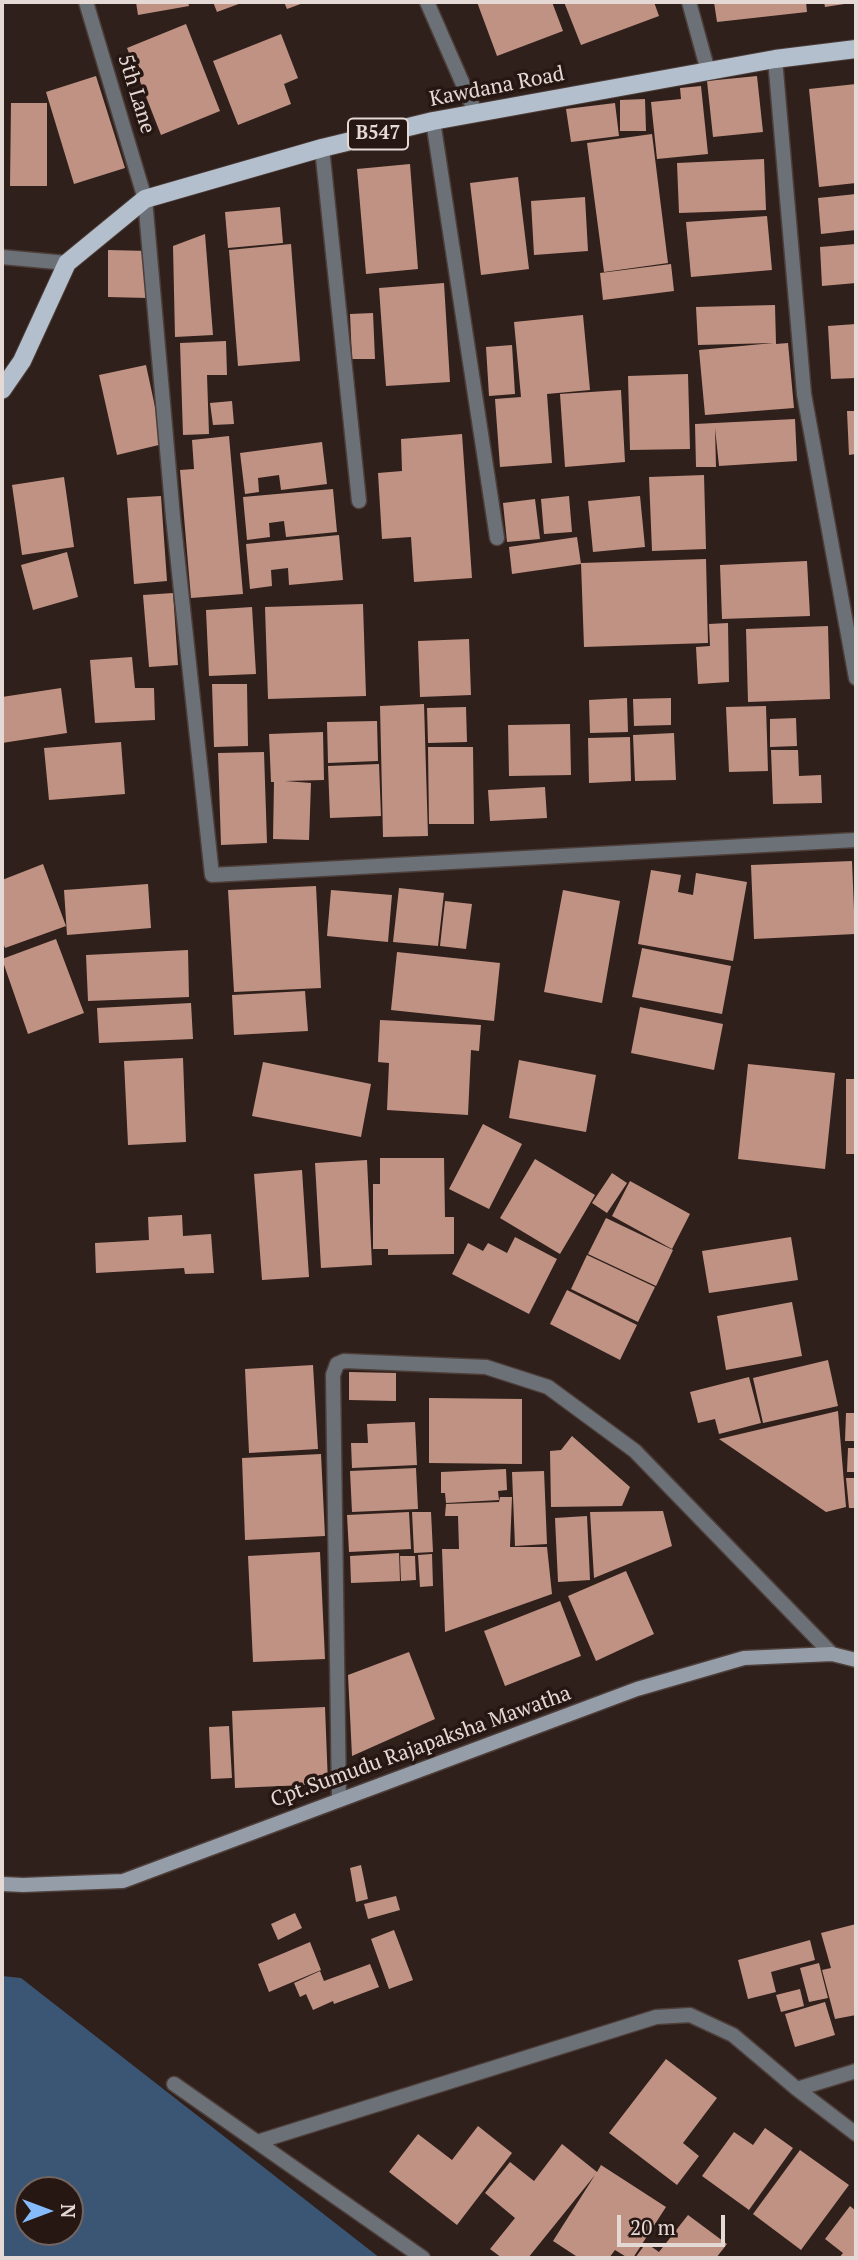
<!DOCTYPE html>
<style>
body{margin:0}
#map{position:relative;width:858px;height:2260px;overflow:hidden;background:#30201b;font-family:"PT Serif",serif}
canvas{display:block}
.frame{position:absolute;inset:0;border:4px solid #e5d9d6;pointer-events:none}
.north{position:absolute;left:14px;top:2176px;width:70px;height:70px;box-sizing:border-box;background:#261712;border:2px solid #726560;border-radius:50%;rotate:90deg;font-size:19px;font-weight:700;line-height:28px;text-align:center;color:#e5d9d6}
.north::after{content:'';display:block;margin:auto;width:24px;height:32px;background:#85bbfb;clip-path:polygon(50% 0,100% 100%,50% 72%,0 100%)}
.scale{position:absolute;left:617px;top:2215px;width:108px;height:32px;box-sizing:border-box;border:4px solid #e5d9d6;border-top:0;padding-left:9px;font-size:21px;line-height:24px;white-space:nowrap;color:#e5d9d6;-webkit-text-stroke:5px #261712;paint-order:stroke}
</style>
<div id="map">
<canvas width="858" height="2260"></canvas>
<div class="frame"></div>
<div class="north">N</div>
<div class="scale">20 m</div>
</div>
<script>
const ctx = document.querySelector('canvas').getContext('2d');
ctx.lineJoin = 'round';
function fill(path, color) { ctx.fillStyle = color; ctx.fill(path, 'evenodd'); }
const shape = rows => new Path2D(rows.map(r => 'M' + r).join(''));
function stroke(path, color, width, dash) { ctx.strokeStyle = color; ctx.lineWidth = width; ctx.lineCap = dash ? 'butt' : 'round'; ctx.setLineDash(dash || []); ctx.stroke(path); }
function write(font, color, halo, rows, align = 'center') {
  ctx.font = font + ' "PT Serif",serif'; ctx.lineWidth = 7; ctx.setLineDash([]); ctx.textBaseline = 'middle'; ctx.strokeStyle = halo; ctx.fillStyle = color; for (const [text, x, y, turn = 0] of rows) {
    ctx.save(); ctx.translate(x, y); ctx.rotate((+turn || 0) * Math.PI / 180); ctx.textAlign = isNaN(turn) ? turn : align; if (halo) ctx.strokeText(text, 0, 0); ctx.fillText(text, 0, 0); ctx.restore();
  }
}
fill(shape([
 [2,1976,21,1978,380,2258,2,2258],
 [28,2190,70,2190,70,2232,28,2232]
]), '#3b5574');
fill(shape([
 [136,2,188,2,189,6,138,15],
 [213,2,244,2,217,12],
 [284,2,306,2,287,9],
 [477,2,552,2,563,31,497,56],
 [564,2,654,2,659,16,581,45],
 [714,2,806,2,807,12,717,22],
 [824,2,851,2,851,3,825,7],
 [186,24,220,111,161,135,127,48],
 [281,34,298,78,284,84,291,104,238,125,213,61],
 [96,76,125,168,74,184,46,92],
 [757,76,763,132,713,137,707,81],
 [856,84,856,183,819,187,809,89],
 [701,86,708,154,657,159,651,102,681,99,680,88],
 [645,99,646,131,620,131,620,100],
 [11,103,47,103,47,186,10,186],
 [615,103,619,136,571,142,566,109],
 [652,134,668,263,604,272,587,143],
 [764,159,766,210,679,213,677,163],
 [410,164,418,269,366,274,357,169],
 [518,177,529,269,481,275,470,183],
 [856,194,856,230,821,234,818,198],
 [585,197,588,251,534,255,531,201],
 [280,207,283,243,228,248,225,212],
 [767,216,772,270,691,277,686,222],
 [205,234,213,335,175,337,173,246],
 [291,244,300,361,238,366,229,250],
 [856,244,856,283,822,286,820,247],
 [108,250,149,251,148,298,108,297],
 [671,264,674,291,603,300,600,273],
 [444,283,450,382,386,386,379,288],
 [775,305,776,344,788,343,794,408,705,415,699,350,773,343,698,345,696,307],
 [373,313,375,359,352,359,350,314],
 [583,315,590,390,547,394,552,463,500,467,495,399,521,397,514,322],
 [856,324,856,378,831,379,828,326],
 [226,341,227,375,207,375,209,434,183,435,180,343],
 [512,345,515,394,489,396,486,347],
 [146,365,163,444,117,455,99,375],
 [688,374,690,449,630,450,628,376],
 [621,390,625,462,565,467,560,394],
 [232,401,234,424,213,425,210,403],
 [847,411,856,411,856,454,849,455],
 [795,419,797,461,719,466,715,428,716,467,696,467,695,424],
 [462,434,472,578,414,582,411,537,382,539,378,473,402,471,401,439],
 [229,436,243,594,191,598,180,470,194,469,192,440],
 [322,442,327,484,281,490,279,475,258,478,259,492,245,494,240,453],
 [704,475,706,549,652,551,649,477],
 [64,477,74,547,22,555,12,485],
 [333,489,337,532,286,537,284,521,269,523,270,537,247,540,243,497],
 [161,496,167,581,134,584,127,498],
 [569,496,572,532,544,534,541,499],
 [640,496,645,547,593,552,588,501],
 [535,499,540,539,507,542,503,503],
 [339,535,343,580,289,585,288,568,271,570,272,586,250,589,246,544],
 [577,537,581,564,512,574,509,547],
 [67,552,78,597,33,610,21,565],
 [706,559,708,643,584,647,581,563],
 [807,561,810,616,722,619,720,565],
 [173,593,178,665,149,667,143,595],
 [363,604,366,696,268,699,265,607],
 [252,607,256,674,209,676,206,610],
 [728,623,729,682,698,684,696,647,710,646,709,624],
 [828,626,830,699,748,702,746,629],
 [469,639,471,695,420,697,418,641],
 [132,657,135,688,154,688,155,720,95,723,90,660],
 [212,684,247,684,248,746,214,747],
 [61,688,67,733,2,743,2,697],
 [627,698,628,732,590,733,589,700],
 [671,698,671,725,634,726,633,699],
 [424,704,428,836,383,837,380,706],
 [766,706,768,771,729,772,726,707],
 [466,707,467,742,428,743,427,708],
 [796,718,797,746,770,747,770,719],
 [377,721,378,761,328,763,327,722],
 [570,724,571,775,509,776,508,725],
 [323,732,324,780,285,781,311,783,309,840,273,839,274,782,271,782,269,734],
 [674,733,676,780,635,781,633,735],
 [630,737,631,781,589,783,588,738],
 [121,742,125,794,49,800,44,748],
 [428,747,473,747,474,824,429,824],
 [771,750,798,750,799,776,821,775,822,803,773,804],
 [264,752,267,843,221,845,218,753],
 [379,764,381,816,330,818,328,766],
 [545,787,547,818,490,821,488,790],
 [852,861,855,934,754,939,751,865],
 [43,864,66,926,5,948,2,939,2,880],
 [651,870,681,875,678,892,693,895,696,873,747,882,733,961,638,944],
 [148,884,151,928,67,935,64,890],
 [316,886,321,988,234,992,228,890],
 [399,888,444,893,438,946,393,942],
 [331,890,392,895,388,942,327,936],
 [563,890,620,901,602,1003,544,992],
 [445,901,472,904,466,949,440,946],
 [56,939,84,1013,28,1034,2,959],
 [642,948,731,966,722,1014,632,997],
 [188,950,189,997,88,1001,86,955],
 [397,952,500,963,494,1021,391,1010],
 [305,991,308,1031,234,1035,232,995],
 [191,1003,193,1039,99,1043,97,1008],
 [640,1007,723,1024,714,1070,631,1053],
 [380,1020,481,1025,479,1051,471,1050,468,1115,387,1110,389,1063,378,1062],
 [183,1058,186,1142,128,1145,124,1061],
 [519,1060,596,1075,586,1132,509,1118],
 [263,1062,371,1084,361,1137,252,1116],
 [748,1064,835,1073,825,1169,738,1159],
 [846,1079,856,1079,856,1154,846,1154],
 [483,1124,522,1144,489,1209,449,1189],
 [380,1158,444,1158,445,1217,454,1217,454,1254,388,1255,388,1249,373,1249,373,1184,380,1184],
 [535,1159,595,1195,560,1254,500,1218],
 [367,1160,372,1265,321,1268,315,1163],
 [302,1170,309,1277,262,1280,254,1174],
 [612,1173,627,1183,607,1213,592,1203],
 [630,1181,690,1214,672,1249,612,1216],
 [182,1215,183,1236,211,1234,214,1273,185,1274,184,1268,96,1273,95,1243,149,1240,148,1217],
 [606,1218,673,1250,656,1286,588,1254],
 [515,1237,557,1259,529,1314,452,1274,468,1243,483,1251,488,1243,507,1253],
 [791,1237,798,1280,709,1293,702,1251],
 [587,1255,655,1287,638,1322,571,1289],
 [567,1290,637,1325,620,1360,550,1324],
 [792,1302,802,1356,726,1370,717,1316],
 [828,1360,838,1406,763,1423,753,1378],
 [313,1365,318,1449,249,1453,245,1369],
 [349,1372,396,1373,396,1401,349,1400],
 [749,1377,761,1423,719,1434,715,1419,698,1423,690,1392],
 [429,1398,522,1399,522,1464,429,1463],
 [838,1411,846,1507,826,1512,719,1439],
 [846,1413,856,1413,856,1441,845,1441],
 [415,1422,417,1465,352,1468,351,1443,368,1443,367,1424],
 [572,1436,630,1487,622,1506,551,1507,550,1451,561,1450],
 [848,1448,856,1448,856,1472,847,1472],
 [321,1454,325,1536,245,1540,242,1458],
 [416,1468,418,1509,352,1512,350,1471],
 [506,1469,507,1490,498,1491,499,1500,446,1503,445,1493,441,1493,441,1472],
 [544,1471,547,1544,515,1546,512,1472],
 [846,1478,856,1478,856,1508,849,1508],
 [500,1497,512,1497,510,1547,547,1547,552,1594,445,1632,442,1549,459,1549,458,1516,445,1516,446,1504,499,1502],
 [663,1511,672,1546,594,1578,590,1512],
 [409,1512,411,1549,349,1552,347,1515],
 [412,1512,431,1512,433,1552,414,1553],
 [587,1516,590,1580,558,1582,555,1518],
 [320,1552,325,1659,253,1662,248,1556],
 [399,1553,400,1581,351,1583,350,1556],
 [432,1554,433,1586,420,1587,418,1555],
 [400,1556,415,1556,416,1580,401,1581],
 [626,1571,654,1634,596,1661,568,1596],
 [560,1601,581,1656,505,1686,484,1631],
 [409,1652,435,1719,352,1756,348,1675],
 [325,1707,328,1784,235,1788,232,1711],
 [229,1726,232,1778,211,1779,209,1727],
 [361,1865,368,1899,356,1902,350,1868],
 [396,1896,400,1910,368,1919,364,1904],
 [295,1913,302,1928,278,1940,271,1924],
 [856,1924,856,2015,835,2019,822,1970,831,1968,821,1933],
 [394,1930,413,1980,389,1989,371,1939],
 [810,1940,815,1960,771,1972,776,1992,748,1999,738,1960],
 [310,1942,321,1970,269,1992,258,1964],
 [819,1963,828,1998,809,2002,800,1968],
 [370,1964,379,1987,334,2004,333,2001,313,2010,306,1994,300,1997,294,1983,320,1971,324,1981],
 [800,1989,804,2006,781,2012,776,1995],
 [825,2002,835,2035,795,2047,785,2014],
 [666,2059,717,2098,683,2143,699,2156,677,2185,609,2133],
 [478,2126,512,2153,457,2225,389,2172,418,2134,452,2160],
 [765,2128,793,2148,749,2210,702,2176,734,2132,753,2145],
 [562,2144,597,2172,601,2165,666,2207,633,2258,628,2258,615,2250,609,2258,579,2258,553,2241,595,2175,528,2258,502,2258,490,2249,515,2218,485,2193,510,2162,534,2181],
 [800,2150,849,2185,801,2250,753,2214],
 [850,2206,856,2211,856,2258,839,2258,843,2253,825,2239],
 [688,2215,727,2244,716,2258,635,2258,646,2243,659,2252]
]), '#c09284');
const minor = shape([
 [86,2,145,199,173,517,212,875,856,840],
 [427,2,476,114],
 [689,2,708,71],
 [775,59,804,394,856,678],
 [433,121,497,538],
 [322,148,359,501],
 [339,1800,333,1375,337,1364,344,1361,486,1367,548,1387,635,1451,832,1654],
 [174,2084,423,2258],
 [797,2089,856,2071],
 [257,2142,656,2017,690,2015,733,2035,797,2089,856,2134]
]);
const tertiary = shape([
 [2,257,67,263]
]);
const secondary = shape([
 [2,1884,23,1885,123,1881,637,1689,744,1658,832,1654,856,1660]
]);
const primary = shape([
 [2,390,22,361,67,263,145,199,322,148,433,121,775,59,856,49]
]);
stroke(minor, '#4d3e39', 17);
stroke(tertiary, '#4d3e39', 17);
stroke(secondary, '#4d3e39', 17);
stroke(primary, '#4d3e39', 20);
stroke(minor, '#6c7178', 14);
stroke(tertiary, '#6c7178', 14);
stroke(secondary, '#959da8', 14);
stroke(primary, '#b4bfcd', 18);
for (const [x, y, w] of [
 [378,134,60]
]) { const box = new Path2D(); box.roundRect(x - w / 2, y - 15.5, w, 31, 5); ctx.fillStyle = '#261712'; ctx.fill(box); stroke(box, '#e5d9d6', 2); }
write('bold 19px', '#e5d9d6', null, [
 ["B547",378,134]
]);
write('21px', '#e5d9d6', '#261712', [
 ["Kawdana Road",497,87,-11],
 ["5th Lane",136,94,73],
 ["Cpt.Sumudu Rajapaksha Mawatha",421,1747,-20]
]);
</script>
